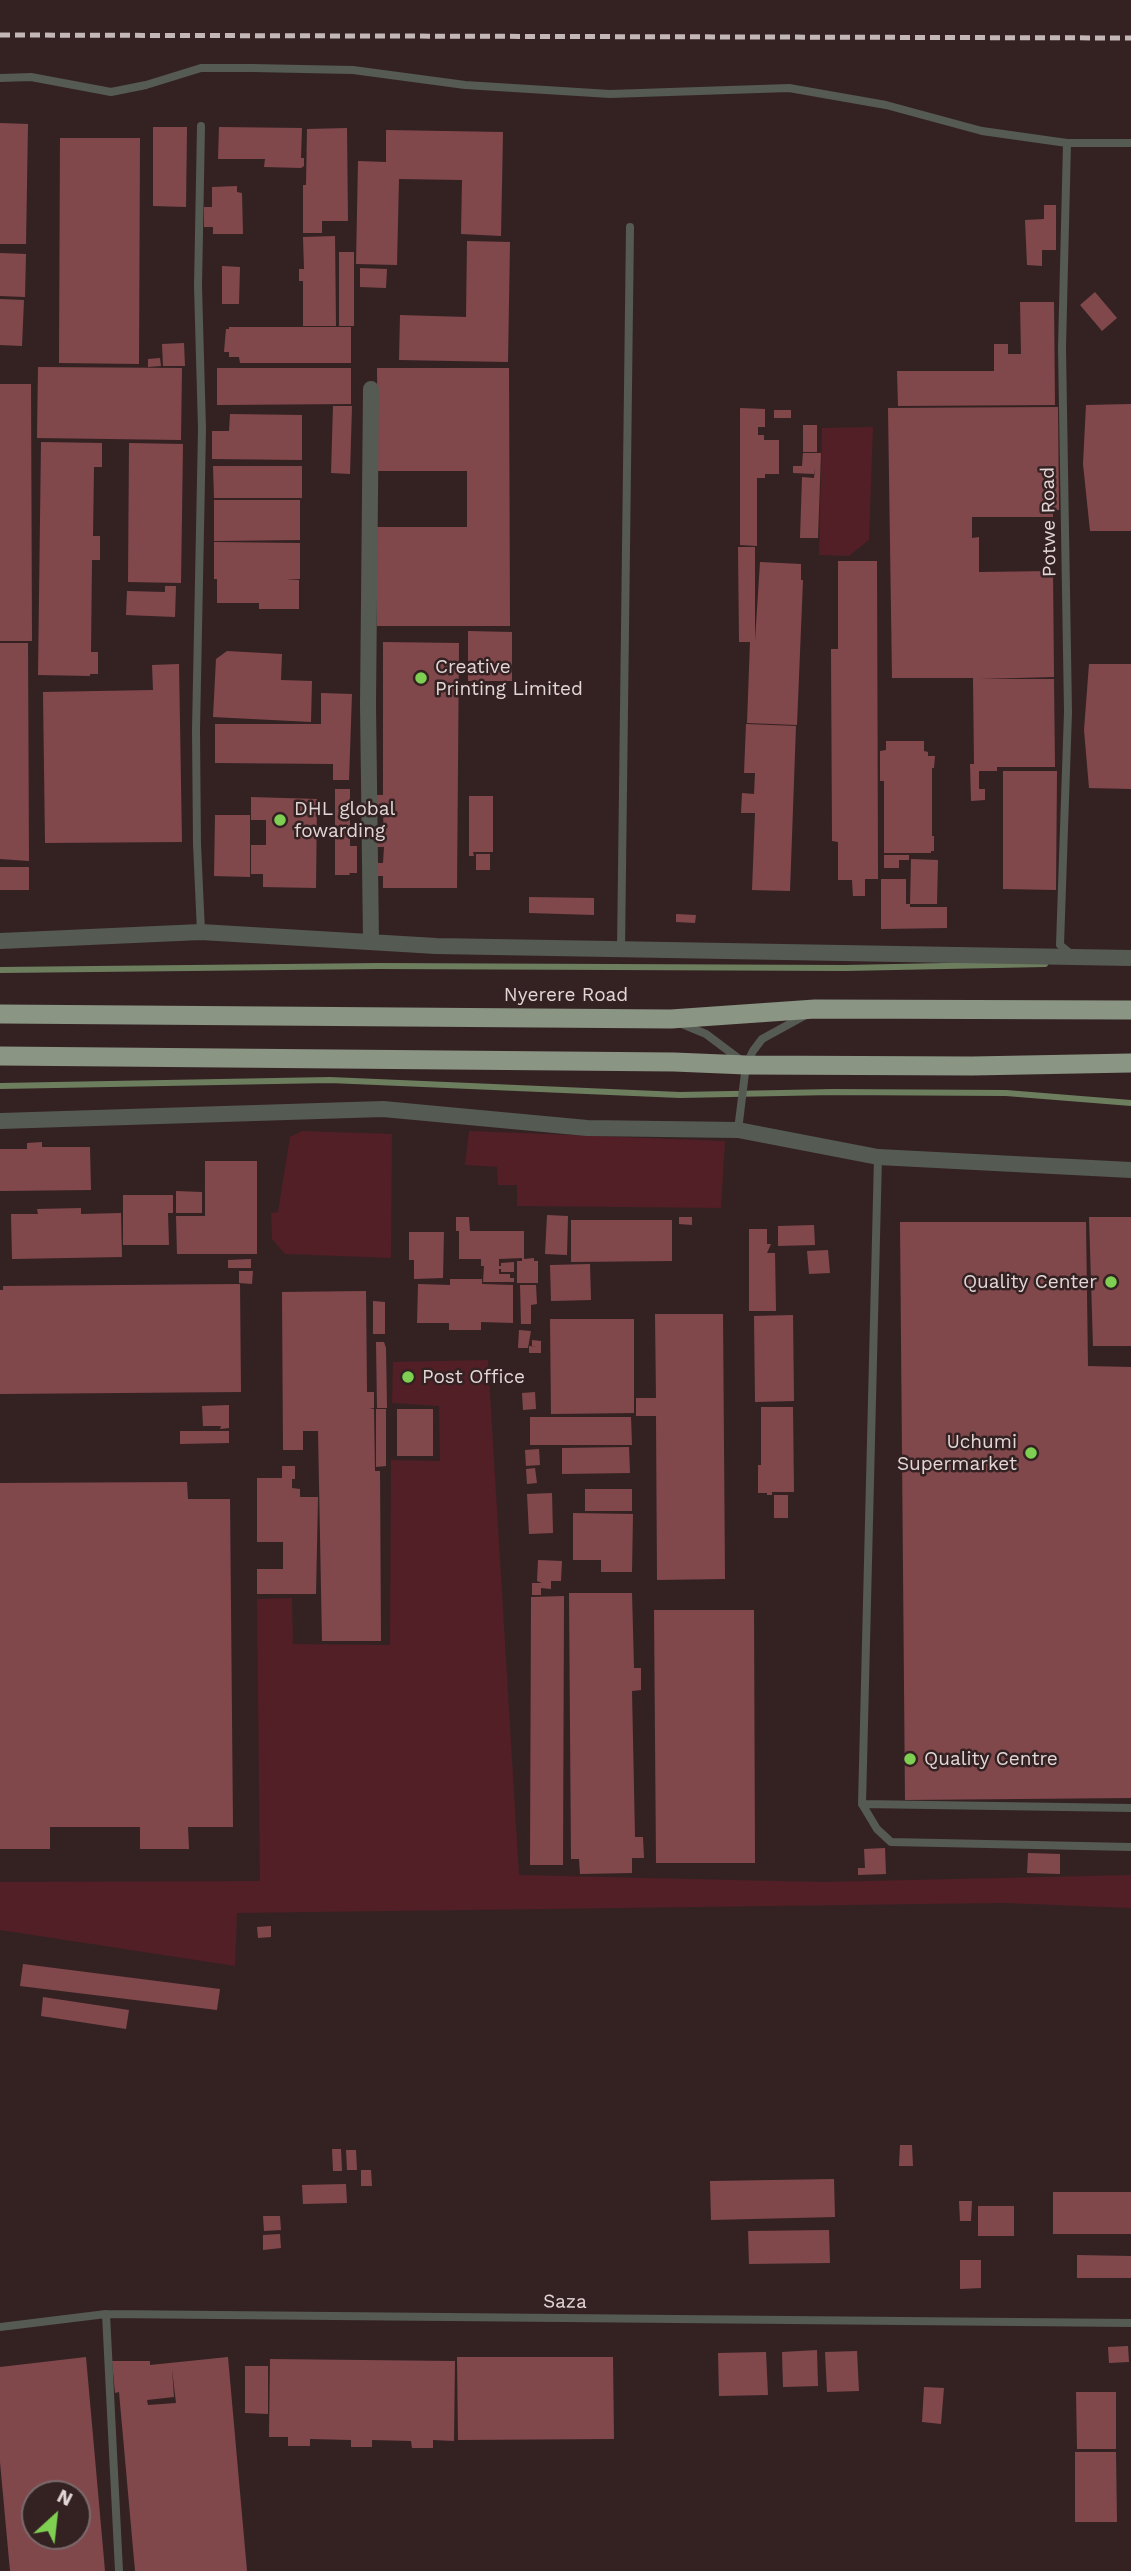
<!DOCTYPE html>
<style>
body{margin:0}
#map{position:relative;width:1131px;height:2571px;overflow:hidden;background:#342223;font-family:"Work Sans",sans-serif}
canvas{display:block}
.north{position:absolute;left:21px;top:2480px;width:70px;height:70px;box-sizing:border-box;background:#342223;border:2px solid #7a6a6b;border-radius:50%;rotate:27deg;font-size:19px;font-weight:700;line-height:28px;text-align:center;color:#e3d6d7}
.north::after{content:'';display:block;margin:auto;width:24px;height:32px;background:#7fd052;clip-path:polygon(50% 0,100% 100%,50% 72%,0 100%)}
</style>
<div id="map">
<canvas width="1131" height="2571"></canvas>
<div class="north">N</div>
</div>
<script>
const ctx = document.querySelector('canvas').getContext('2d');
ctx.lineJoin = 'round';
function fill(path, color) { ctx.fillStyle = color; ctx.fill(path, 'evenodd'); }
const shape = rows => new Path2D(rows.map(r => 'M' + r).join(''));
function stroke(path, color, width, dash) { ctx.strokeStyle = color; ctx.lineWidth = width; ctx.lineCap = dash ? 'butt' : 'round'; ctx.setLineDash(dash || []); ctx.stroke(path); }
function write(font, color, halo, rows, align = 'center') {
  ctx.font = font + ' "Work Sans",sans-serif'; ctx.lineWidth = 5; ctx.setLineDash([]); ctx.textBaseline = 'middle'; ctx.strokeStyle = halo; ctx.fillStyle = color; for (const [text, x, y, turn = 0] of rows) {
    ctx.save(); ctx.translate(x, y); ctx.rotate((+turn || 0) * Math.PI / 180); ctx.textAlign = isNaN(turn) ? turn : align; if (halo) ctx.strokeText(text, 0, 0); ctx.fillText(text, 0, 0); ctx.restore();
  }
}
fill(shape([
 [873,427,869,540,849,556,819,555,822,428],
 [302,1131,392,1134,391,1258,285,1254,272,1239,271,1213,278,1212,290,1137],
 [469,1131,725,1141,721,1208,517,1206,517,1185,498,1185,497,1167,465,1165],
 [488,1360,519,1875,822,1882,1131,1875,1131,1908,1003,1903,237,1913,235,1966,0,1930,0,1882,260,1881,257,1599,292,1598,293,1644,390,1645,391,1460,440,1461,439,1406,392,1403,393,1362]
]), '#511f25');
stroke(shape([
 [0,970,379,966,845,968,1045,964],
 [0,1086,330,1080,680,1095,833,1092,1006,1093,1131,1103]
]), '#6d7e5f', 6);
fill(shape([
 [0,123,28,124,26,244,0,244],
 [153,127,187,127,186,207,153,206],
 [219,127,302,128,301,158,304,158,304,166,301,168,264,167,265,159,218,159],
 [347,128,348,221,322,221,322,233,303,233,303,185,306,185,307,129],
 [386,130,503,132,501,236,461,234,462,180,399,179,397,265,356,264,358,161,386,162],
 [60,138,140,138,139,364,59,363],
 [237,186,237,192,242,193,243,234,213,234,213,227,204,227,204,207,212,207,212,187],
 [1044,205,1056,205,1056,250,1042,250,1042,266,1027,265,1025,220,1044,219],
 [335,236,336,326,303,326,303,281,299,281,299,269,304,269,303,237],
 [467,241,510,242,508,362,399,360,400,315,466,317],
 [339,252,354,252,354,326,339,326],
 [0,253,26,254,25,297,0,296],
 [222,266,240,267,239,304,222,304],
 [360,268,387,269,386,288,360,287],
 [1095,292,1117,318,1102,331,1080,305],
 [0,299,24,300,22,346,0,345],
 [1020,302,1054,302,1055,405,898,406,897,371,994,371,994,344,1008,344,1008,354,1021,354],
 [229,327,351,327,351,363,240,363,239,357,229,357,229,352,224,352,226,329,229,329],
 [184,343,185,366,163,366,162,344],
 [160,358,161,366,148,367,148,359],
 [38,367,182,368,181,440,37,438],
 [217,368,351,368,351,404,217,405],
 [377,368,509,368,510,626,377,626,377,527,467,527,467,471,378,471],
 [0,384,31,384,32,641,0,641],
 [1131,404,1131,531,1090,531,1083,464,1086,405],
 [333,406,352,406,350,474,331,473],
 [1058,407,1059,510,1053,510,1053,517,972,517,972,538,979,537,979,572,1053,571,1054,677,979,679,1054,679,1055,767,997,767,997,771,979,771,979,789,985,789,985,800,971,801,970,764,974,764,973,678,892,678,888,408],
 [740,408,765,409,765,427,758,427,758,435,764,435,764,440,779,440,779,474,765,474,765,478,757,478,757,546,740,545],
 [774,410,791,410,791,418,774,418],
 [230,414,302,415,302,460,212,459,212,431,229,431],
 [803,425,817,425,817,452,803,452],
 [41,442,102,443,102,467,94,467,93,536,100,536,100,560,92,560,91,652,98,652,98,674,90,674,90,676,38,675],
 [129,443,183,444,181,583,128,582],
 [803,453,821,453,818,538,800,538,802,477,814,478,815,468,814,474,793,473,793,466,802,466],
 [213,466,302,466,302,498,214,498],
 [214,500,300,500,300,540,214,541],
 [214,542,300,543,300,579,286,579,299,580,299,609,259,609,259,603,217,603,217,579,214,579],
 [738,547,755,547,755,641,760,562,801,564,801,580,803,580,797,725,747,723,750,642,739,642],
 [838,561,877,561,878,879,865,879,865,896,853,896,852,880,838,880,838,842,832,841,831,649,838,649],
 [165,586,176,586,175,617,126,615,127,591,165,592],
 [468,631,512,632,512,681,468,681],
 [383,642,459,643,457,888,383,888,383,876,377,876,377,863,383,863,384,847,377,847,377,838,384,838,383,812,375,812,373,795,383,795],
 [0,643,28,643,29,861,0,859],
 [227,651,282,654,281,680,312,681,311,722,213,717,216,659],
 [179,664,182,842,45,843,43,692,153,690,152,665],
 [1089,664,1131,664,1131,789,1089,788,1084,730],
 [321,693,352,694,349,780,333,780,333,764,215,763,215,724,321,724],
 [746,724,796,726,790,891,752,890,755,813,741,813,742,793,754,794,755,773,744,773],
 [886,741,924,741,924,751,928,752,928,756,935,756,934,768,932,768,932,836,934,836,934,851,931,851,931,853,884,853,884,781,880,781,880,751,886,750],
 [1003,771,1057,771,1056,890,1003,889],
 [335,789,350,789,350,846,357,846,357,873,349,873,350,875,335,875],
 [469,796,493,796,493,852,473,852,474,856,469,856],
 [251,797,317,799,316,888,263,887,263,874,251,874,251,845,266,845,266,820,251,820],
 [215,815,250,815,250,877,214,876],
 [476,854,490,854,490,870,476,870],
 [884,855,909,855,909,860,899,860,899,868,884,868],
 [911,859,938,860,937,904,910,904],
 [0,867,29,867,29,890,0,890],
 [881,879,906,879,906,904,910,904,910,907,947,907,947,928,881,929],
 [529,897,594,898,594,915,529,913],
 [676,914,696,915,695,923,676,922],
 [42,1142,42,1147,90,1147,91,1190,0,1191,0,1149,27,1149,27,1143],
 [205,1161,257,1161,257,1254,177,1254,176,1216,205,1216],
 [176,1191,202,1192,202,1213,176,1213],
 [123,1195,173,1195,173,1213,168,1213,169,1245,123,1245],
 [81,1208,81,1214,121,1213,122,1257,12,1259,11,1214,38,1214,37,1209],
 [547,1215,568,1216,567,1255,545,1254],
 [456,1217,469,1217,470,1231,524,1231,524,1259,534,1258,534,1261,538,1261,538,1283,517,1283,517,1261,522,1261,522,1258,499,1259,499,1266,501,1266,501,1263,514,1262,514,1272,501,1272,501,1269,499,1269,499,1274,510,1274,510,1278,514,1278,514,1282,483,1282,484,1266,481,1266,481,1259,459,1259,459,1231,456,1231],
 [679,1217,692,1217,692,1225,679,1224],
 [1089,1217,1131,1217,1131,1346,1093,1346],
 [571,1220,672,1220,672,1261,571,1262],
 [900,1222,1086,1222,1088,1366,1131,1367,1131,1798,905,1800],
 [814,1225,815,1245,778,1246,778,1226],
 [749,1229,767,1229,767,1244,771,1244,767,1253,775,1253,776,1311,749,1311],
 [409,1232,444,1232,443,1278,414,1279,414,1260,409,1260],
 [828,1250,830,1273,809,1274,807,1251],
 [251,1259,251,1268,228,1268,228,1260],
 [590,1264,591,1300,551,1301,550,1265],
 [239,1271,253,1271,252,1284,239,1283],
 [450,1279,482,1279,482,1284,513,1285,513,1323,481,1322,481,1330,449,1330,449,1323,417,1323,418,1284,450,1285],
 [240,1284,241,1392,0,1394,0,1290,3,1290,3,1286],
 [520,1285,536,1285,537,1304,531,1305,531,1324,521,1324],
 [366,1291,367,1392,374,1392,374,1408,369,1409,374,1409,375,1471,380,1471,381,1641,322,1641,318,1431,303,1431,303,1450,283,1450,282,1292],
 [373,1301,385,1302,385,1334,373,1334],
 [655,1314,723,1314,725,1579,657,1580,656,1416,636,1416,636,1398,656,1398],
 [793,1315,794,1401,755,1402,754,1316],
 [550,1319,634,1319,634,1413,551,1414],
 [519,1330,531,1331,528,1348,518,1348],
 [532,1340,541,1341,541,1353,529,1353,529,1346,538,1347,532,1346],
 [376,1342,384,1342,386,1348,387,1408,377,1408],
 [535,1392,536,1409,523,1410,522,1393],
 [229,1405,229,1428,220,1429,221,1426,203,1426,202,1406],
 [761,1407,793,1407,794,1492,772,1492,772,1495,767,1495,767,1493,758,1493,758,1465,761,1465],
 [376,1409,386,1409,386,1466,376,1467],
 [397,1409,433,1409,433,1456,397,1456],
 [530,1417,631,1417,632,1445,530,1445],
 [180,1431,229,1431,229,1443,180,1444],
 [629,1447,630,1473,562,1474,562,1448],
 [539,1449,540,1465,526,1466,525,1450],
 [282,1466,295,1466,295,1479,292,1479,292,1488,300,1489,300,1497,318,1497,316,1594,257,1594,257,1569,283,1569,283,1542,257,1542,257,1478,282,1478],
 [535,1468,537,1483,527,1484,526,1469],
 [187,1482,188,1499,230,1499,233,1827,188,1827,189,1849,140,1849,140,1827,50,1827,50,1849,0,1849,0,1483],
 [585,1489,632,1489,632,1511,585,1511],
 [552,1493,553,1533,529,1534,527,1494],
 [774,1495,788,1495,788,1518,774,1518],
 [573,1513,633,1514,632,1572,601,1572,601,1560,573,1560],
 [538,1560,562,1561,561,1581,551,1581,551,1589,541,1588,541,1595,532,1595,532,1583,542,1583,537,1581],
 [569,1593,632,1593,634,1668,641,1668,641,1690,632,1691,635,1837,643,1837,644,1858,632,1858,632,1873,580,1874,579,1859,571,1859],
 [564,1596,563,1865,530,1865,531,1597],
 [654,1610,754,1610,755,1863,656,1863],
 [885,1848,886,1874,858,1875,858,1868,865,1868,864,1849],
 [1028,1853,1060,1854,1060,1874,1027,1873],
 [271,1926,271,1937,258,1938,257,1927],
 [23,1964,220,1989,217,2010,20,1986],
 [43,1997,129,2010,126,2029,41,2016],
 [900,2145,912,2145,913,2166,899,2166],
 [332,2149,341,2149,342,2171,333,2171],
 [346,2150,356,2150,357,2170,347,2170],
 [361,2170,371,2170,372,2186,361,2186],
 [834,2179,835,2217,711,2220,710,2181],
 [346,2184,347,2203,303,2204,302,2185],
 [1053,2192,1131,2192,1131,2234,1053,2234],
 [959,2201,972,2201,971,2221,960,2221],
 [978,2206,1014,2206,1014,2236,978,2236],
 [263,2216,280,2216,281,2230,264,2231],
 [829,2230,830,2263,749,2264,748,2231],
 [280,2234,281,2248,263,2250,263,2235],
 [1077,2255,1131,2256,1131,2278,1077,2278],
 [960,2260,981,2260,981,2288,960,2289],
 [1128,2346,1129,2362,1109,2363,1108,2347],
 [817,2350,818,2386,783,2387,782,2352],
 [857,2351,859,2391,827,2392,825,2352],
 [766,2352,768,2395,719,2396,718,2353],
 [86,2357,105,2571,10,2571,0,2462,0,2367],
 [35,2494,77,2494,77,2536,35,2536],
 [228,2357,247,2571,135,2571,119,2392,115,2393,112,2361,150,2361,150,2365],
 [172,2369,176,2403,148,2405,147,2400,174,2397],
 [457,2357,613,2357,614,2439,458,2440],
 [270,2359,455,2361,454,2441,433,2440,433,2448,412,2448,411,2441,372,2440,372,2447,351,2447,351,2440,310,2439,310,2446,288,2446,288,2437,269,2437],
 [245,2366,268,2366,268,2414,245,2413],
 [924,2387,944,2388,941,2424,922,2422],
 [1076,2392,1116,2392,1116,2449,1077,2449],
 [1075,2452,1116,2452,1117,2522,1075,2522]
]), '#81484c');
stroke(shape([
 [0,78,31,77,111,92,146,85,201,68,252,68,353,70,465,85,610,94,789,88,886,105,982,131,1067,143],
 [201,932,197,844,196,730,202,429,198,286,201,126],
 [621,949,630,227],
 [1071,954,1060,945,1068,712,1062,348,1067,143,1131,143],
 [682,1024,706,1034,742,1061],
 [738,1130,746,1065,753,1051,762,1039,804,1016],
 [878,1157,862,1804,877,1829,891,1842,1131,1847],
 [862,1804,1131,1808],
 [106,2314,119,2571],
 [0,2327,106,2314,1131,2323]
]), '#555a53', 8);
stroke(shape([
 [0,941,201,932,436,946,1131,958],
 [371,942,368,704,371,389],
 [0,1121,383,1109,587,1128,738,1130,878,1157,1131,1170]
]), '#555a53', 16);
stroke(shape([
 [0,1014,671,1019,815,1009,1131,1010],
 [0,1056,674,1062,746,1065,972,1066,1131,1063]
]), '#8a9584', 19);
stroke(shape([
 [0,35,1131,38]
]), '#c4b7b8', 5, [10, 5]);
for (const [x, y, r, color] of [
 [421,678,7,"#7fd052"],
 [280,820,7,"#7fd052"],
 [1111,1282,7,"#7fd052"],
 [408,1377,7,"#7fd052"],
 [1031,1453,7,"#7fd052"],
 [910,1759,7,"#7fd052"]
]) { const dot = new Path2D(); dot.arc(x, y, r, 0, 2 * Math.PI); ctx.fillStyle = color; ctx.fill(dot); stroke(dot, '#342223', 2.5); }
write('19px', '#e3d6d7', '#342223', [
 ["Potwe Road",1049,522,-91],
 ["Nyerere Road",566,995],
 ["Saza",565,2302,1]
]);
write('19px', '#e3d6d7', '#342223', [
 ["Creative",435,667],
 ["Printing Limited",435,689],
 ["DHL global",294,809],
 ["fowarding",294,831],
 ["Quality Center",1097,1282,"right"],
 ["Post Office",422,1377],
 ["Uchumi",1017,1442,"right"],
 ["Supermarket",1017,1464,"right"],
 ["Quality Centre",924,1759]
], 'left');
</script>
